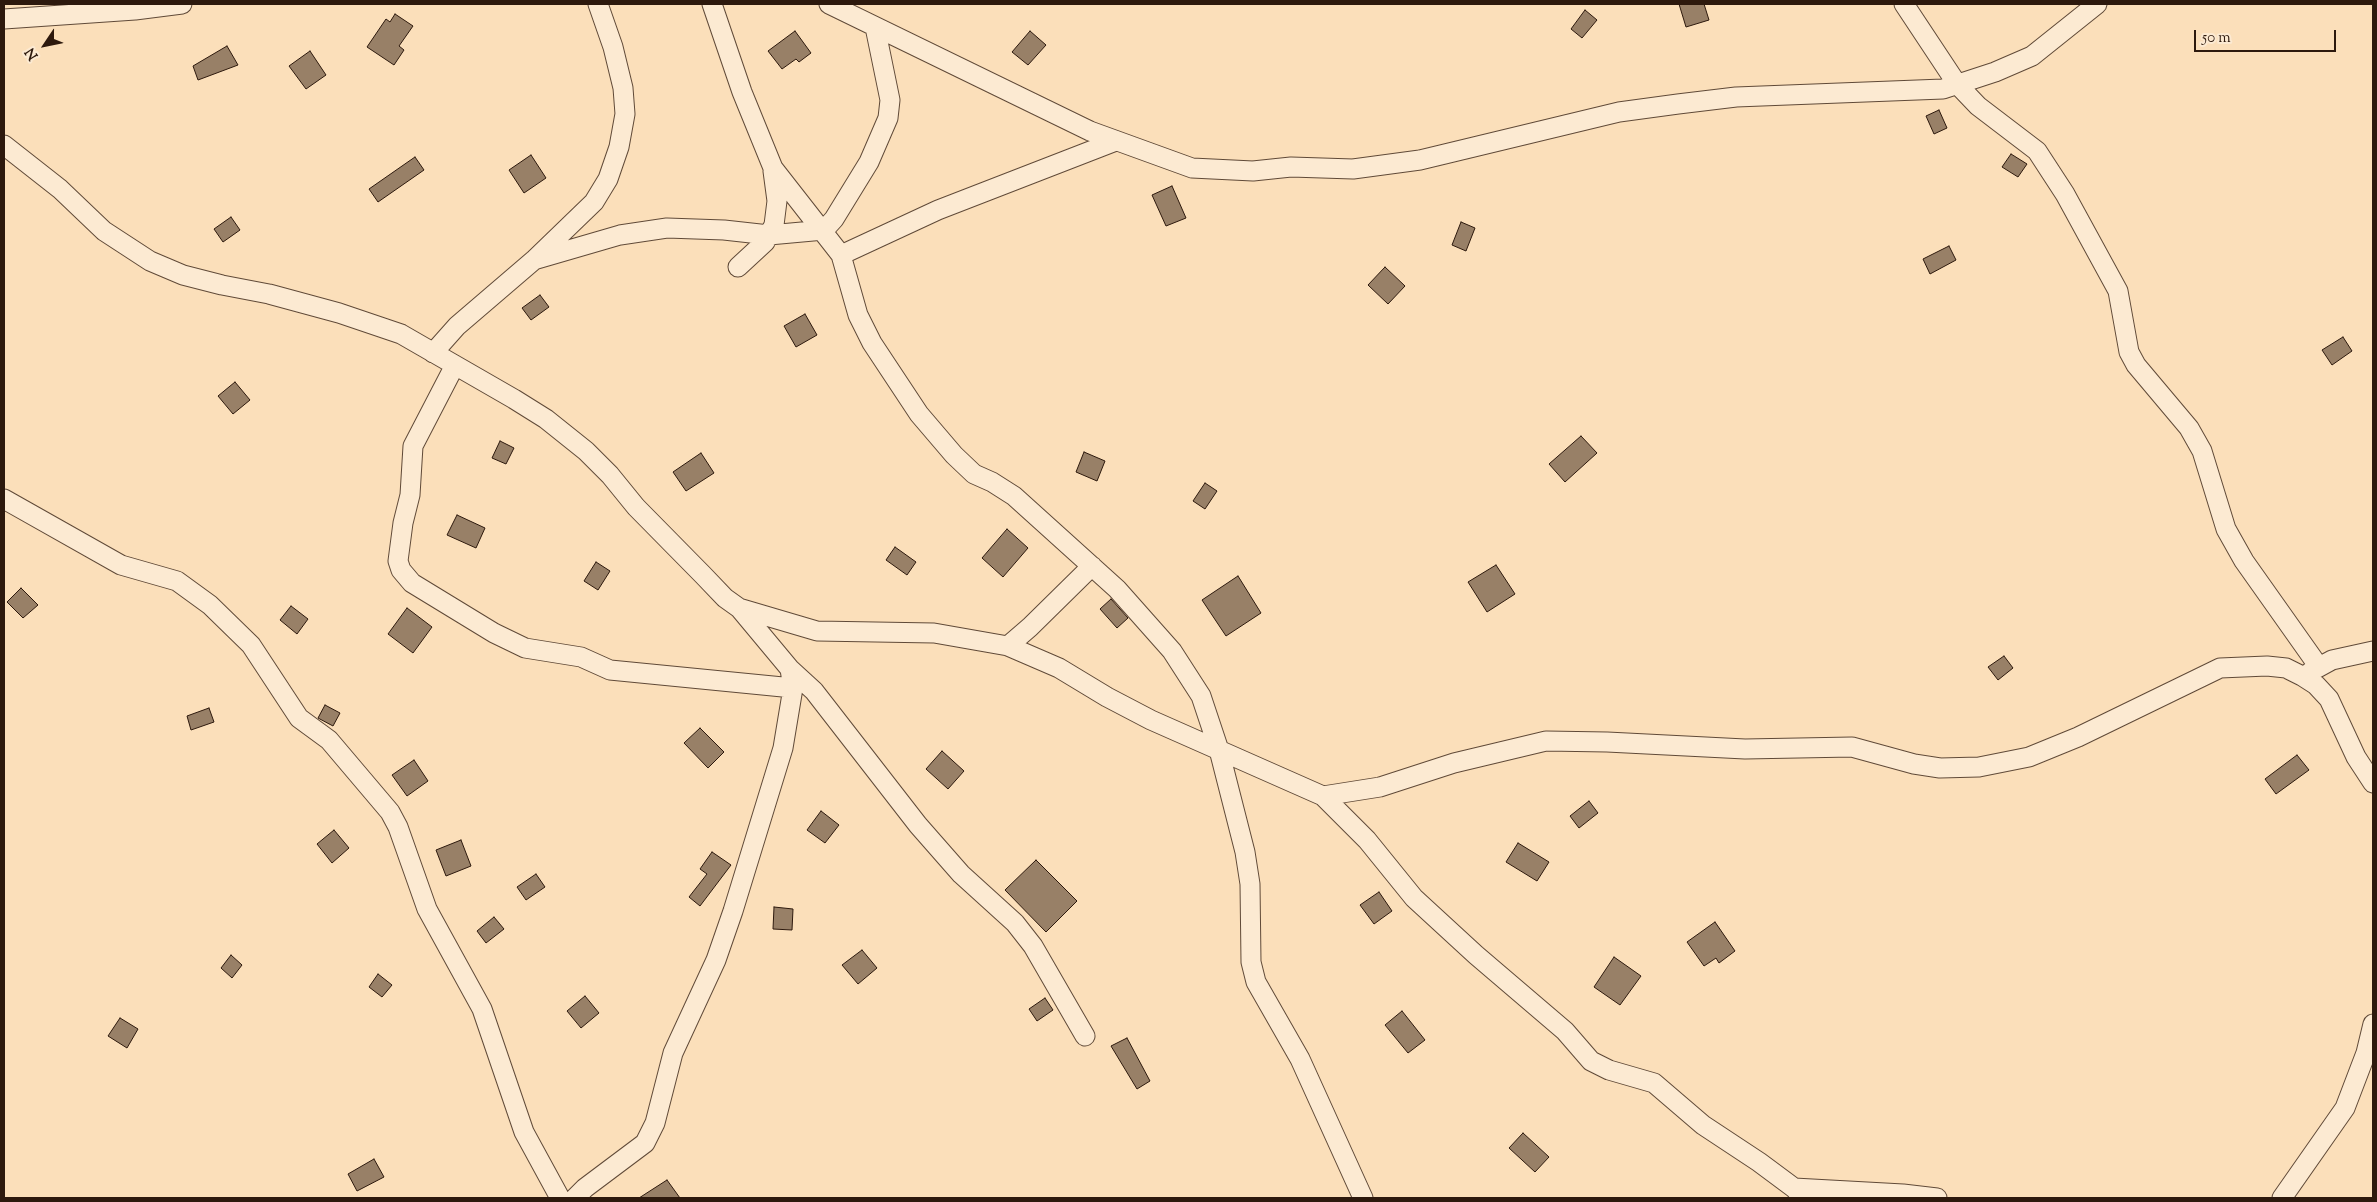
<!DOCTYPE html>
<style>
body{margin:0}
#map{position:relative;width:2377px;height:1202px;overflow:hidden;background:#fbdfba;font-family:"Sorts Mill Goudy",serif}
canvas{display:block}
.frame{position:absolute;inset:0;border:5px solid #2d190d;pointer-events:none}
.north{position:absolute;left:20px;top:20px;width:50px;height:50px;-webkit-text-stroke:4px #fcead2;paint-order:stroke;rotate:236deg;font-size:14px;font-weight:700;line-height:20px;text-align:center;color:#2d190d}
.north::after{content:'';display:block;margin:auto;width:18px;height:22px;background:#2d190d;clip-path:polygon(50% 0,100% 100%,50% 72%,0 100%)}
.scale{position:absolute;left:2194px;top:30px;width:142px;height:22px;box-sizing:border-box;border:2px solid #2d190d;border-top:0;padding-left:6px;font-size:15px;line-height:18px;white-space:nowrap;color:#2d190d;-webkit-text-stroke:4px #fcead2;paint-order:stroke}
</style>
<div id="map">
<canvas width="2377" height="1202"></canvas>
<div class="frame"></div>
<div class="north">N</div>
<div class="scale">50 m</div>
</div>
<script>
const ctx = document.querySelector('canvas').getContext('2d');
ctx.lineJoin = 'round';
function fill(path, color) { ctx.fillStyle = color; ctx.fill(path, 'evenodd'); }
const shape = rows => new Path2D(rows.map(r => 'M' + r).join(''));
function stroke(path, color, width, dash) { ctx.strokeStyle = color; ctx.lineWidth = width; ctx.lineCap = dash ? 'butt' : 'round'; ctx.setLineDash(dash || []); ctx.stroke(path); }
const building = shape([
 [1679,4,1704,4,1709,20,1686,27,1679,4],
 [1585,10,1597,20,1582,38,1571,29,1585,10],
 [395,14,413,26,399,46,404,50,394,65,367,47,386,19,390,22,395,14],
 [795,31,811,53,799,62,796,59,782,69,768,51,795,31],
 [1030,31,1046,45,1028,65,1012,52,1030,31],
 [227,46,238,65,198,80,193,66,227,46],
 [310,51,326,75,306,89,289,66,310,51],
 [1939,110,1947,128,1934,134,1926,116,1939,110],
 [2011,154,2027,164,2018,177,2002,167,2011,154],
 [531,155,546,178,524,193,509,170,531,155],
 [415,157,424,170,378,202,369,189,415,157],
 [1172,186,1186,218,1166,226,1152,195,1172,186],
 [231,217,240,230,223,242,214,229,231,217],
 [1461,222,1475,228,1466,251,1452,245,1461,222],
 [1949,246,1956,260,1930,274,1923,259,1949,246],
 [1385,267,1405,286,1388,304,1368,285,1385,267],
 [540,295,549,307,531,320,522,308,540,295],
 [805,314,817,335,796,347,784,326,805,314],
 [2343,337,2352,351,2332,365,2322,350,2343,337],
 [235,382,250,400,233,414,218,396,235,382],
 [1581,436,1597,453,1565,482,1549,464,1581,436],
 [500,441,514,448,506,464,492,458,500,441],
 [1084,452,1105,461,1097,481,1076,472,1084,452],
 [701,453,714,473,686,491,673,472,701,453],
 [1205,483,1217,491,1205,509,1193,501,1205,483],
 [457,515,485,528,476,548,447,535,457,515],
 [1007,529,1028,548,1003,577,982,558,1007,529],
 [895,547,916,562,907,575,886,560,895,547],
 [596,562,610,571,598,590,584,581,596,562],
 [1496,565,1515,594,1487,612,1468,582,1496,565],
 [1238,576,1261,613,1226,636,1202,600,1238,576],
 [21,588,38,605,23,618,7,602,21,588],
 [1111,599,1128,618,1117,628,1100,609,1111,599],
 [291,606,308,619,297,634,280,620,291,606],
 [407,608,432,627,413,653,388,634,407,608],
 [2004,656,2013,668,1998,680,1988,667,2004,656],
 [325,705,340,713,333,726,318,718,325,705],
 [209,708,214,722,191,730,187,716,209,708],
 [700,728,724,752,708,768,684,743,700,728],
 [942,751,964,771,948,789,926,769,942,751],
 [2297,755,2309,770,2276,794,2265,779,2297,755],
 [414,760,428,781,407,796,392,775,414,760],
 [1589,801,1598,813,1579,828,1570,816,1589,801],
 [821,811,839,825,825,843,807,830,821,811],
 [334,830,349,848,332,863,317,844,334,830],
 [461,840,471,866,446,876,436,850,461,840],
 [1518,843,1549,862,1537,881,1506,862,1518,843],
 [712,852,731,865,700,906,689,897,707,874,700,869,712,852],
 [1036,860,1077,901,1046,932,1005,890,1036,860],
 [536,874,545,887,526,900,517,887,536,874],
 [1379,892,1392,911,1374,924,1360,905,1379,892],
 [774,907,793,909,792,930,773,929,774,907],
 [494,917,504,929,486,943,477,931,494,917],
 [1715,922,1735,951,1719,963,1716,958,1704,966,1687,942,1715,922],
 [862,950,877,968,858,984,842,965,862,950],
 [231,955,242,965,232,978,221,968,231,955],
 [1614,957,1641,976,1620,1005,1594,987,1614,957],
 [378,974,392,985,382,997,369,987,378,974],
 [585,996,599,1013,581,1028,567,1011,585,996],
 [1045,998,1053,1010,1037,1021,1029,1009,1045,998],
 [1402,1011,1425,1040,1408,1053,1385,1025,1402,1011],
 [120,1018,138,1029,127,1048,108,1036,120,1018],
 [1127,1038,1150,1081,1137,1089,1111,1046,1127,1038],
 [1523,1133,1549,1157,1535,1172,1509,1148,1523,1133],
 [374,1159,384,1177,357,1191,348,1174,374,1159],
 [667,1180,680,1198,639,1198,667,1180]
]);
fill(building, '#988067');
stroke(building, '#2d190d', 1);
const minor = shape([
 [712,4,742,92,773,168,841,255,858,315,872,343,919,414,954,455,974,474,992,482,1014,496,1117,589,1172,651,1201,696,1219,750,1245,852,1250,884,1251,962,1256,982,1300,1059,1363,1198],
 [829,4,1090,131,1192,168,1253,171,1291,167,1353,169,1420,160,1619,112,1678,104,1736,97,1943,89,1995,72,2032,56,2097,4],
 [1904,4,1957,84,1978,106,2037,151,2065,194,2118,291,2129,352,2136,365,2189,428,2202,451,2226,529,2244,561,2319,667],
 [4,19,135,10,182,4],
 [4,145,60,189,104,231,150,261,183,275,222,285,269,294,339,313,401,334,514,399,546,419,586,451,610,475,636,507,703,575,725,598,739,608,817,631,934,633,1008,646,1059,668,1107,697,1151,720,1323,796,1380,787,1454,763,1546,741,1607,742,1745,749,1852,747,1914,764,1940,768,1979,767,2029,757,2078,737,2220,668,2267,666,2286,668,2302,676,2316,685,2329,699,2356,757,2373,783],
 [841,255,938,210,1116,141],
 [534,260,620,235,667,228,724,230,769,235,824,230,834,219,869,162,888,118,890,100,875,27],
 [738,267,765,242,774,225,777,201,773,171],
 [433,353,457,326,534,260,594,202,608,179,619,147,625,114,623,88,613,47,598,4],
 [455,365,413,446,410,495,403,523,398,561,401,570,412,583,494,633,525,648,581,657,610,670,793,688],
 [4,499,121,565,177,581,210,605,251,645,299,718,329,740,390,812,398,827,427,909,482,1009,524,1132,560,1198],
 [1008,646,1030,627,1092,566],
 [790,669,814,691,918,825,961,874,1015,923,1033,946,1085,1036],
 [2310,672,2332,660,2373,651],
 [1323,796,1367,840,1414,898,1476,955,1565,1031,1591,1061,1609,1070,1654,1083,1703,1125,1759,1162,1794,1188,1803,1198],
 [1794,1188,1903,1194,1937,1198],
 [575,1198,585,1188,645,1143,655,1123,673,1053,716,960,733,911,783,748,793,688,790,669,740,609],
 [2282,1198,2345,1108,2366,1053,2373,1024]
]);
stroke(minor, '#604a38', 21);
stroke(minor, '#fcead2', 19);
</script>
